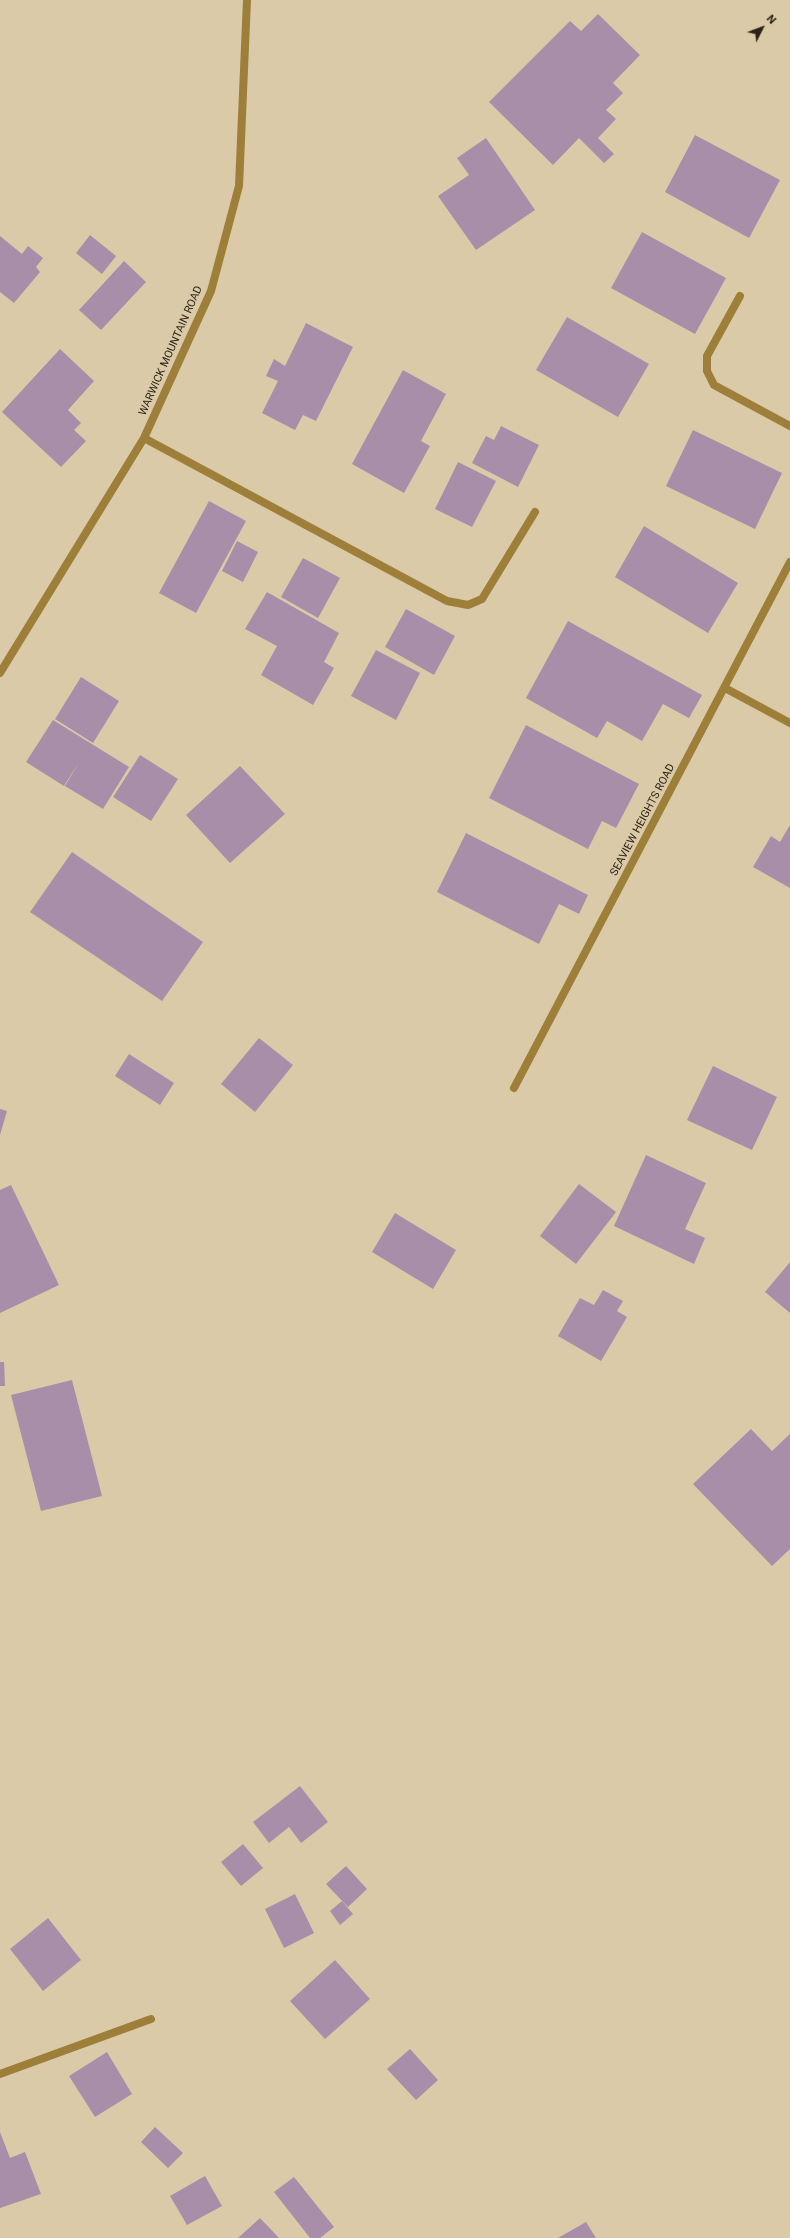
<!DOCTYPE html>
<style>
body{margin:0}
#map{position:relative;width:790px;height:2238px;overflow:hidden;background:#dbcaa7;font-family:Roboto,sans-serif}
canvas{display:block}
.north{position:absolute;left:742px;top:8px;width:40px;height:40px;-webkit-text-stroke:3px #dbcaa7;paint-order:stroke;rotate:48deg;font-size:11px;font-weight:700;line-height:16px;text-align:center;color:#2a2316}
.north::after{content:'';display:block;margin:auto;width:14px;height:18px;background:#2a2316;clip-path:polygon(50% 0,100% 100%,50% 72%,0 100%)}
</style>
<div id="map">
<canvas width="790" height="2238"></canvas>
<div class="north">N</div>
</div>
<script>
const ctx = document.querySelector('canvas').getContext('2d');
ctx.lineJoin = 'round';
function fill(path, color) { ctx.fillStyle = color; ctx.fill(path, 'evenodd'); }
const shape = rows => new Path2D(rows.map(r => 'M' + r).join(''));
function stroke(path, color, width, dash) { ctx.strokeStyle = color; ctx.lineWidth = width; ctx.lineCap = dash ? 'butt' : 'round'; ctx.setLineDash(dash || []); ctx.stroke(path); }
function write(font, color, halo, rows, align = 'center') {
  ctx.font = font + ' Roboto,sans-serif'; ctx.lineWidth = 3; ctx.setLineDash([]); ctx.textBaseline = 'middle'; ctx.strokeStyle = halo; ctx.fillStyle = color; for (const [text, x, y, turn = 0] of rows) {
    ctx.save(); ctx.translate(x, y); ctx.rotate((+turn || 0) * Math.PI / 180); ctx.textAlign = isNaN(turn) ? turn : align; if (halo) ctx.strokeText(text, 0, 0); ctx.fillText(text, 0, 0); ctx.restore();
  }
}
fill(shape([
 [598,14,640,55,613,83,623,93,606,110,616,119,598,138,614,154,604,163,579,138,553,165,489,102,570,21,581,31],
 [695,135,780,180,749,238,665,192],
 [486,138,535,210,476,250,438,196,469,175,457,158],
 [642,232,726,278,695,334,611,288],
 [90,235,116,256,102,274,76,253],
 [0,236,22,254,28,246,43,258,36,267,40,272,14,303,0,292],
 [124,261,146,282,101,330,79,310],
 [567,317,649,364,618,417,536,370],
 [306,323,353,347,316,421,303,415,295,430,262,413,278,381,266,376,274,359,285,366],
 [60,349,94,381,68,410,81,423,74,430,86,441,61,467,2,412],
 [403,370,446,394,421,441,430,446,404,493,352,464],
 [501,426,539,445,518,487,472,463,486,436,494,440],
 [693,430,782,473,755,529,666,486],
 [458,462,496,481,472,527,435,509],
 [209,501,246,521,196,613,159,593],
 [644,526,738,583,708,633,615,577],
 [237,541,258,552,243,582,222,571],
 [303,558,340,578,318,618,281,597],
 [267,592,339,633,324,662,334,668,313,705,261,675,277,646,245,629],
 [406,609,455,636,434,675,385,647],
 [568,621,702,695,689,718,663,704,642,741,607,721,597,738,526,698],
 [376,650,420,673,396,720,351,696],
 [81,677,119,701,93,743,55,719],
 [53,720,129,767,103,809,65,786,80,761,64,786,26,762],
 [526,725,639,784,616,828,602,821,588,849,489,798],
 [140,755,178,779,151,821,113,797],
 [240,766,285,814,230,863,186,815],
 [790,825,790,888,753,867,771,836,780,842],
 [466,833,588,895,579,914,559,904,539,944,437,892],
 [72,852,203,942,162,1001,30,912],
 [259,1038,293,1065,255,1112,221,1084],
 [129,1054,174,1083,160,1105,115,1076],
 [713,1066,777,1097,752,1150,687,1120],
 [0,1109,7,1111,0,1135],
 [646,1155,706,1183,685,1229,705,1238,694,1264,614,1226],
 [579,1184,616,1212,576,1264,540,1236],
 [11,1185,59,1285,0,1313,0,1190],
 [395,1213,456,1250,433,1289,372,1252],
 [790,1262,790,1313,765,1292],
 [603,1290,623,1301,617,1311,627,1317,601,1361,558,1336,580,1298,594,1305],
 [0,1362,4,1362,5,1386,0,1386],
 [72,1380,102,1496,41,1511,11,1395],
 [751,1429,772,1451,790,1434,790,1549,772,1566,693,1484],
 [300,1786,328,1822,301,1843,289,1827,269,1843,253,1822],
 [243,1844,263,1868,241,1886,221,1862],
 [346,1866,367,1889,348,1907,326,1884],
 [295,1894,314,1933,284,1948,265,1909],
 [342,1901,353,1914,340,1925,330,1911],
 [48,1918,81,1960,43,1991,10,1949],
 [335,1960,370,1999,325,2039,290,2001],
 [410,2049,438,2080,416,2100,387,2069],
 [107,2052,132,2094,95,2117,69,2076],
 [155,2127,183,2153,168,2168,141,2142],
 [0,2132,10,2158,25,2152,41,2194,0,2208],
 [205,2176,222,2206,187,2225,170,2196],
 [294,2177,334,2227,320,2238,310,2238,274,2192],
 [260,2218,279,2238,238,2238],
 [586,2222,596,2238,558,2238]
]), '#a98eaa');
stroke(shape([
 [740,296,707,356,707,371,714,385,790,426],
 [144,438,447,601,468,605,482,599,535,512],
 [0,673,144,438,211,291,239,186,247,0],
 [725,688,790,723],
 [514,1088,790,562],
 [0,2074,151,2019]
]), '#9d7f39', 8);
write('11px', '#2a2316', '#dbcaa7', [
 ["WARWICK MOUNTAIN ROAD",171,351,-66],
 ["SEAVIEW HEIGHTS ROAD",643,820,-62]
]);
</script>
